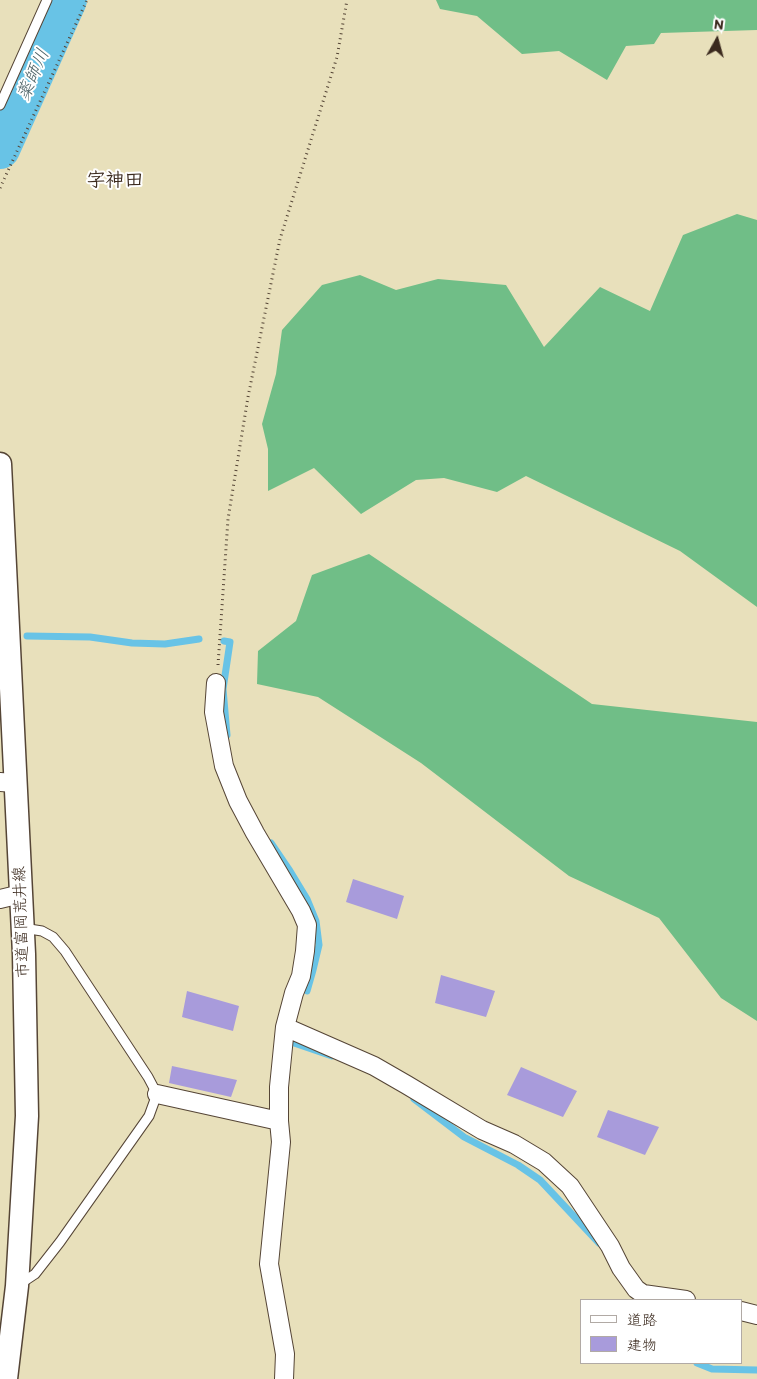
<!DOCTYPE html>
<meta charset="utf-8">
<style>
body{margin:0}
#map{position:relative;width:757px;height:1379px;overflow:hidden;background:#e8e0bb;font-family:Itim,"Klee One",sans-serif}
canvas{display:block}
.legend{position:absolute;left:580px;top:1299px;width:162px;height:65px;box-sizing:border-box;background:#fff;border:1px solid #b1aaa5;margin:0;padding:6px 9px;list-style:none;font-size:15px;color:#3b2a1e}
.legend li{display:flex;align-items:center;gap:10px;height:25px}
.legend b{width:25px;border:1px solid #b1aaa5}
.north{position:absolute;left:692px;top:15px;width:50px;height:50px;-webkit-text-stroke:4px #fff;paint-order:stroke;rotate:7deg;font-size:14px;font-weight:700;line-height:20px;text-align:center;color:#3b2a1e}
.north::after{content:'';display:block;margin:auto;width:18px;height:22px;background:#3b2a1e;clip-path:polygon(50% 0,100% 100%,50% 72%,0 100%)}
</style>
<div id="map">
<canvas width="757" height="1379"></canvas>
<ul class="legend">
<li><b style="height:6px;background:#fff"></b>道路</li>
<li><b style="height:14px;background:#a89bdb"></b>建物</li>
</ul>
<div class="north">N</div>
</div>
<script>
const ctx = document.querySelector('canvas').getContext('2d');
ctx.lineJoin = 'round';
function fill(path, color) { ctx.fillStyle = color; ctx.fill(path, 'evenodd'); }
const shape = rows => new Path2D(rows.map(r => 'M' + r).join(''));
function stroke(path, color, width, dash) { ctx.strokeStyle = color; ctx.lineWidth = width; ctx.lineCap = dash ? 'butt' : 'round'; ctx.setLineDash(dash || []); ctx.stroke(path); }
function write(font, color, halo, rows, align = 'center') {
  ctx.font = font + ' Itim,"Klee One",sans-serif'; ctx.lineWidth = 4; ctx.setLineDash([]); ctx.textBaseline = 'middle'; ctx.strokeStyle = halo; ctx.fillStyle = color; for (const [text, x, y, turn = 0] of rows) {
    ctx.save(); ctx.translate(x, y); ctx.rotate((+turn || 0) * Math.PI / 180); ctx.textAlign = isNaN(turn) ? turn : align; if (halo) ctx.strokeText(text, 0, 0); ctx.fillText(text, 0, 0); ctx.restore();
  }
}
fill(shape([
 [436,0,757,0,757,30,661,33,654,44,626,46,607,80,559,51,522,54,477,16,440,9],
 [737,214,757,220,757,607,680,551,526,476,497,492,444,478,416,480,361,514,314,468,268,491,268,449,262,424,276,374,282,330,322,285,360,275,396,290,438,279,506,285,544,347,600,287,650,311,683,235],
 [369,554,592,704,757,722,757,1021,721,998,659,918,569,876,421,763,318,697,257,684,258,651,296,621,312,575]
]), '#70be87');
stroke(shape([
 [27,636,90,637,132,643,165,644,199,639],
 [224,641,230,642,223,689,227,735],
 [271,843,290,871,307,899,316,921,319,945,313,970,307,991],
 [294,1043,332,1056],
 [414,1099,464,1137,518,1165,540,1180,599,1243],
 [697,1363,712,1369,757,1370]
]), '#68c3e6', 7);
stroke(shape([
 [0,149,67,0]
]), '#68c3e6', 40);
fill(shape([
 [353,879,404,896,397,919,346,902],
 [441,975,495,991,486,1017,435,1003],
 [187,991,239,1006,233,1031,182,1017],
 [172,1066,237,1080,231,1097,169,1083],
 [521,1067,577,1091,563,1117,507,1095],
 [608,1110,659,1127,645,1155,597,1137]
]), '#a89bdb');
const service = shape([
 [0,105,47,0],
 [20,1284,35,1274,60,1242,149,1116,157,1094,148,1077,65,951,53,937,42,931,23,928]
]);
const minor = shape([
 [216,683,214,712,224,766,238,801,255,833,301,911,307,925,305,951,301,976,294,993,285,1027,279,1087,279,1121,281,1142,269,1264,285,1354,284,1379],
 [0,782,15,783],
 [0,899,21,894],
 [285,1027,374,1066,407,1085,482,1130,514,1144,544,1162,570,1186,610,1246,621,1268,636,1289,643,1294,686,1300],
 [157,1094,279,1121],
 [741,1311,757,1315]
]);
const tertiary = shape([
 [0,464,24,954,27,1116,17,1286,6,1379]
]);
stroke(service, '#554536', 11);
stroke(minor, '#554536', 20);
stroke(tertiary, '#554536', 25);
stroke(shape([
 [0,188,87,0],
 [218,665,228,519,248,397,280,239,337,57,347,0]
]), '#554536', 3, [1, 4]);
stroke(service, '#fff', 9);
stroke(minor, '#fff', 18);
stroke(tertiary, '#fff', 22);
write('16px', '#3b2a1e', '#fff', [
 ["市道富岡荒井線",22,922,-92]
]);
write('italic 18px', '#4b6064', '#fff', [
 ["薬師川",34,75,-66]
]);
write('bold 19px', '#3b2a1e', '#fff', [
 ["字神田",115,181]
]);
</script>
